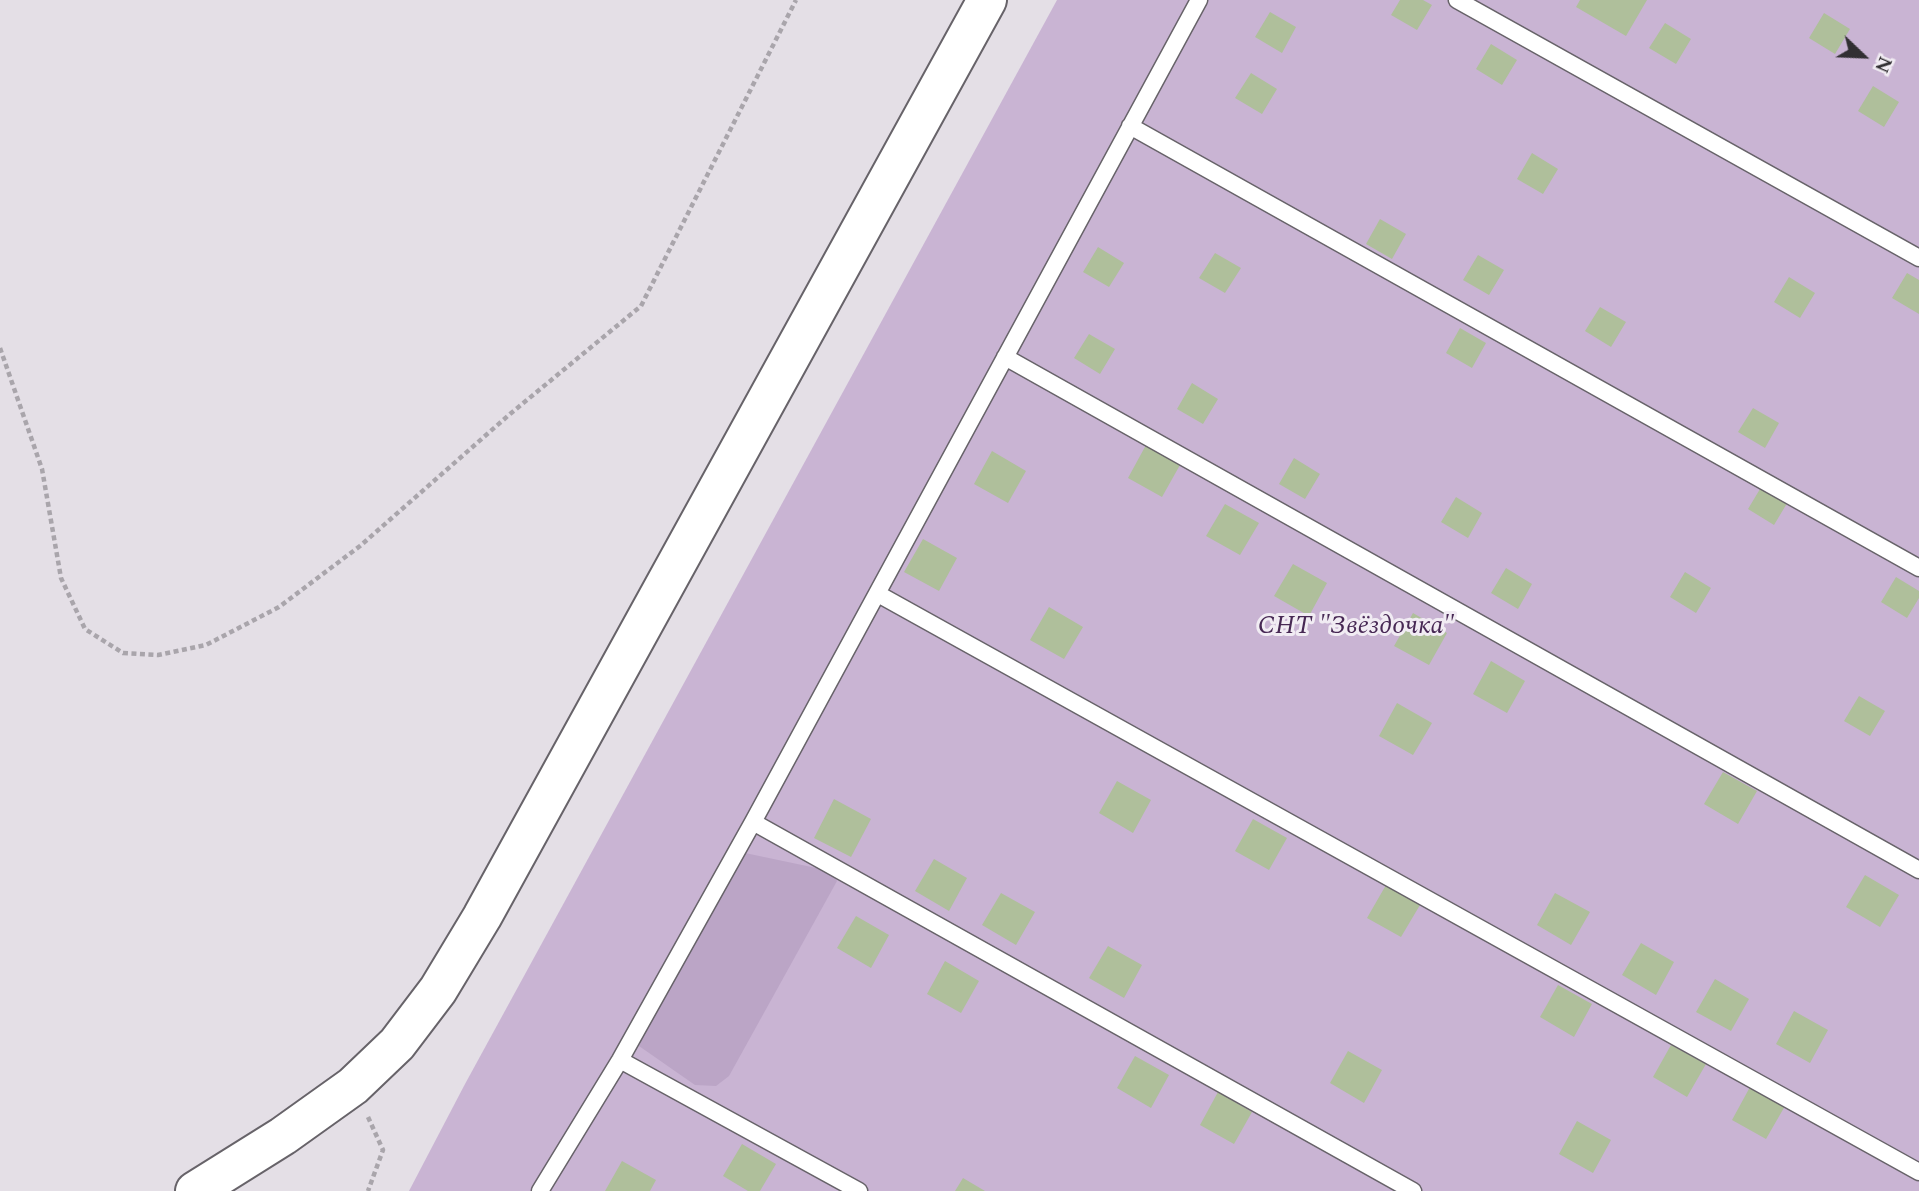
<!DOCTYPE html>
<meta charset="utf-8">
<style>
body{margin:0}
#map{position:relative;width:1919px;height:1191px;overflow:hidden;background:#e4dfe6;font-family:Spectral,serif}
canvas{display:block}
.north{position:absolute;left:1828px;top:21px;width:70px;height:70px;-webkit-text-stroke:5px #f1ecf3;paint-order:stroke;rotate:113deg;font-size:19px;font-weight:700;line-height:28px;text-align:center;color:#312f32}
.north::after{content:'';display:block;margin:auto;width:24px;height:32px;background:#312f32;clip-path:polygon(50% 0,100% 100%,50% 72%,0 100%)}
</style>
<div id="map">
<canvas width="1919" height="1191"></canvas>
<div class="north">N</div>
</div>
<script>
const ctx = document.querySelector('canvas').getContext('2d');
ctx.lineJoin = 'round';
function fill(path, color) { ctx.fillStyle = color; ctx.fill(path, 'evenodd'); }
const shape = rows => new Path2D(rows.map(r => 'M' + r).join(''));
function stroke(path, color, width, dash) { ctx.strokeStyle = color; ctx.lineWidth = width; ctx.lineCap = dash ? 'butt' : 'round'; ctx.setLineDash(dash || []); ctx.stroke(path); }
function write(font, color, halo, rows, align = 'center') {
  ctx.font = font + ' Spectral,serif'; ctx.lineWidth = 6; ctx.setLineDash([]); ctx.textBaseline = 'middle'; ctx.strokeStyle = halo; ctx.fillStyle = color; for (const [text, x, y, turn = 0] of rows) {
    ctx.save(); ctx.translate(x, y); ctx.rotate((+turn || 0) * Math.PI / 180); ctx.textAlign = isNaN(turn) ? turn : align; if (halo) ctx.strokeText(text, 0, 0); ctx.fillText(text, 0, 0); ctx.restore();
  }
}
fill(shape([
 [1057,0,1919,0,1919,1191,409,1191,465,1084]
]), '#c9b4d3');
fill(shape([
 [745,853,821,869,832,874,837,881,729,1076,716,1086,695,1085,639,1046,644,1029]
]), '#bba5c6');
fill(shape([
 [1400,0,1423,0,1432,5,1417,30,1391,15],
 [1580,0,1647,0,1626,36,1576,7],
 [1270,12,1296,27,1282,53,1255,37],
 [1824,13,1850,29,1835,54,1809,38],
 [1665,23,1691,39,1676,64,1649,48],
 [1491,44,1517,60,1502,85,1476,69],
 [1251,73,1277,89,1262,114,1235,98],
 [1873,86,1899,102,1884,127,1858,111],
 [1532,153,1558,169,1543,194,1517,179],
 [1380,219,1406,234,1392,259,1366,244],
 [1098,247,1124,263,1109,287,1083,272],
 [1215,253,1241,268,1225,293,1199,278],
 [1478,255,1504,270,1489,295,1463,280],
 [1907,273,1919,280,1919,314,1892,298],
 [1789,277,1815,293,1800,318,1774,302],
 [1600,307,1626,322,1611,347,1585,331],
 [1460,328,1486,343,1472,368,1446,353],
 [1089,334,1115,349,1100,374,1074,358],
 [1192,383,1218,399,1203,424,1177,409],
 [1753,408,1779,423,1765,448,1738,432],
 [1146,445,1180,465,1162,497,1128,478],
 [992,451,1026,471,1008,503,974,484],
 [1294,458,1320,474,1305,499,1279,484],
 [1763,484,1789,500,1774,525,1748,509],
 [1456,497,1482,513,1468,538,1441,522],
 [1225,504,1259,523,1240,555,1206,536],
 [923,539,957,558,939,591,904,572],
 [1293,564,1327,583,1309,616,1274,596],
 [1506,568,1532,584,1518,609,1491,593],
 [1685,572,1711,588,1696,613,1670,597],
 [1896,577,1919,591,1919,598,1907,618,1881,602],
 [1049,607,1083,627,1064,659,1030,640],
 [1413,613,1447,633,1429,665,1394,646],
 [1491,661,1525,681,1507,713,1473,694],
 [1859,696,1885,711,1870,736,1844,721],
 [1397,703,1432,723,1413,755,1379,736],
 [1723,772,1757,791,1738,824,1704,804],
 [1117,781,1151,800,1133,833,1099,813],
 [834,799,871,819,851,857,814,838],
 [1253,819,1287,838,1269,870,1235,851],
 [934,859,967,878,949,911,915,891],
 [1865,875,1899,895,1880,927,1846,907],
 [1386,885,1420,905,1401,937,1367,918],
 [1001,893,1035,912,1016,945,982,925],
 [1555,893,1590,912,1571,945,1537,925],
 [856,916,889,935,871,968,837,948],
 [1641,943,1674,962,1656,995,1622,975],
 [1108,946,1142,965,1124,998,1089,978],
 [945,961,979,981,961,1013,927,994],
 [1715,979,1749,999,1731,1031,1696,1012],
 [1558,985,1592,1004,1574,1037,1540,1017],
 [1794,1011,1828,1030,1810,1063,1776,1044],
 [1671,1045,1706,1064,1687,1097,1653,1077],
 [1348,1051,1382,1070,1364,1103,1330,1083],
 [1135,1056,1169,1075,1151,1108,1117,1088],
 [1750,1087,1785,1106,1766,1139,1732,1120],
 [1218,1092,1252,1112,1234,1144,1200,1125],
 [1577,1121,1611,1140,1593,1173,1559,1154],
 [742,1144,776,1164,760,1191,748,1191,723,1176],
 [622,1161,656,1180,650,1191,605,1191],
 [963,1178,985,1191,955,1191]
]), '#afbf9b');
const service = shape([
 [1457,0,1919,258],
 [1130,126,1919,568],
 [1005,357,1919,870],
 [878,594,1919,1172],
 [753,822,1413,1191],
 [620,1060,859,1191],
 [540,1191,620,1060,753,822,1199,0]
]);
const tertiary = shape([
 [195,1191,283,1136,353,1086,397,1044,438,990,482,917,987,0]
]);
stroke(service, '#676369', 19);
stroke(tertiary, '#676369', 42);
stroke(shape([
 [0,348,42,469,61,578,85,629,123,653,158,655,206,645,279,607,360,546,510,414,641,306,796,0],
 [368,1117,383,1150,368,1191]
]), '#a9a5ab', 4.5, [5, 3.5]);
stroke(service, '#fff', 16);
stroke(tertiary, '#fff', 38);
write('italic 26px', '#472854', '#f1ecf3', [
 ["СНТ \"Звёздочка\"",1356,628]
]);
</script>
